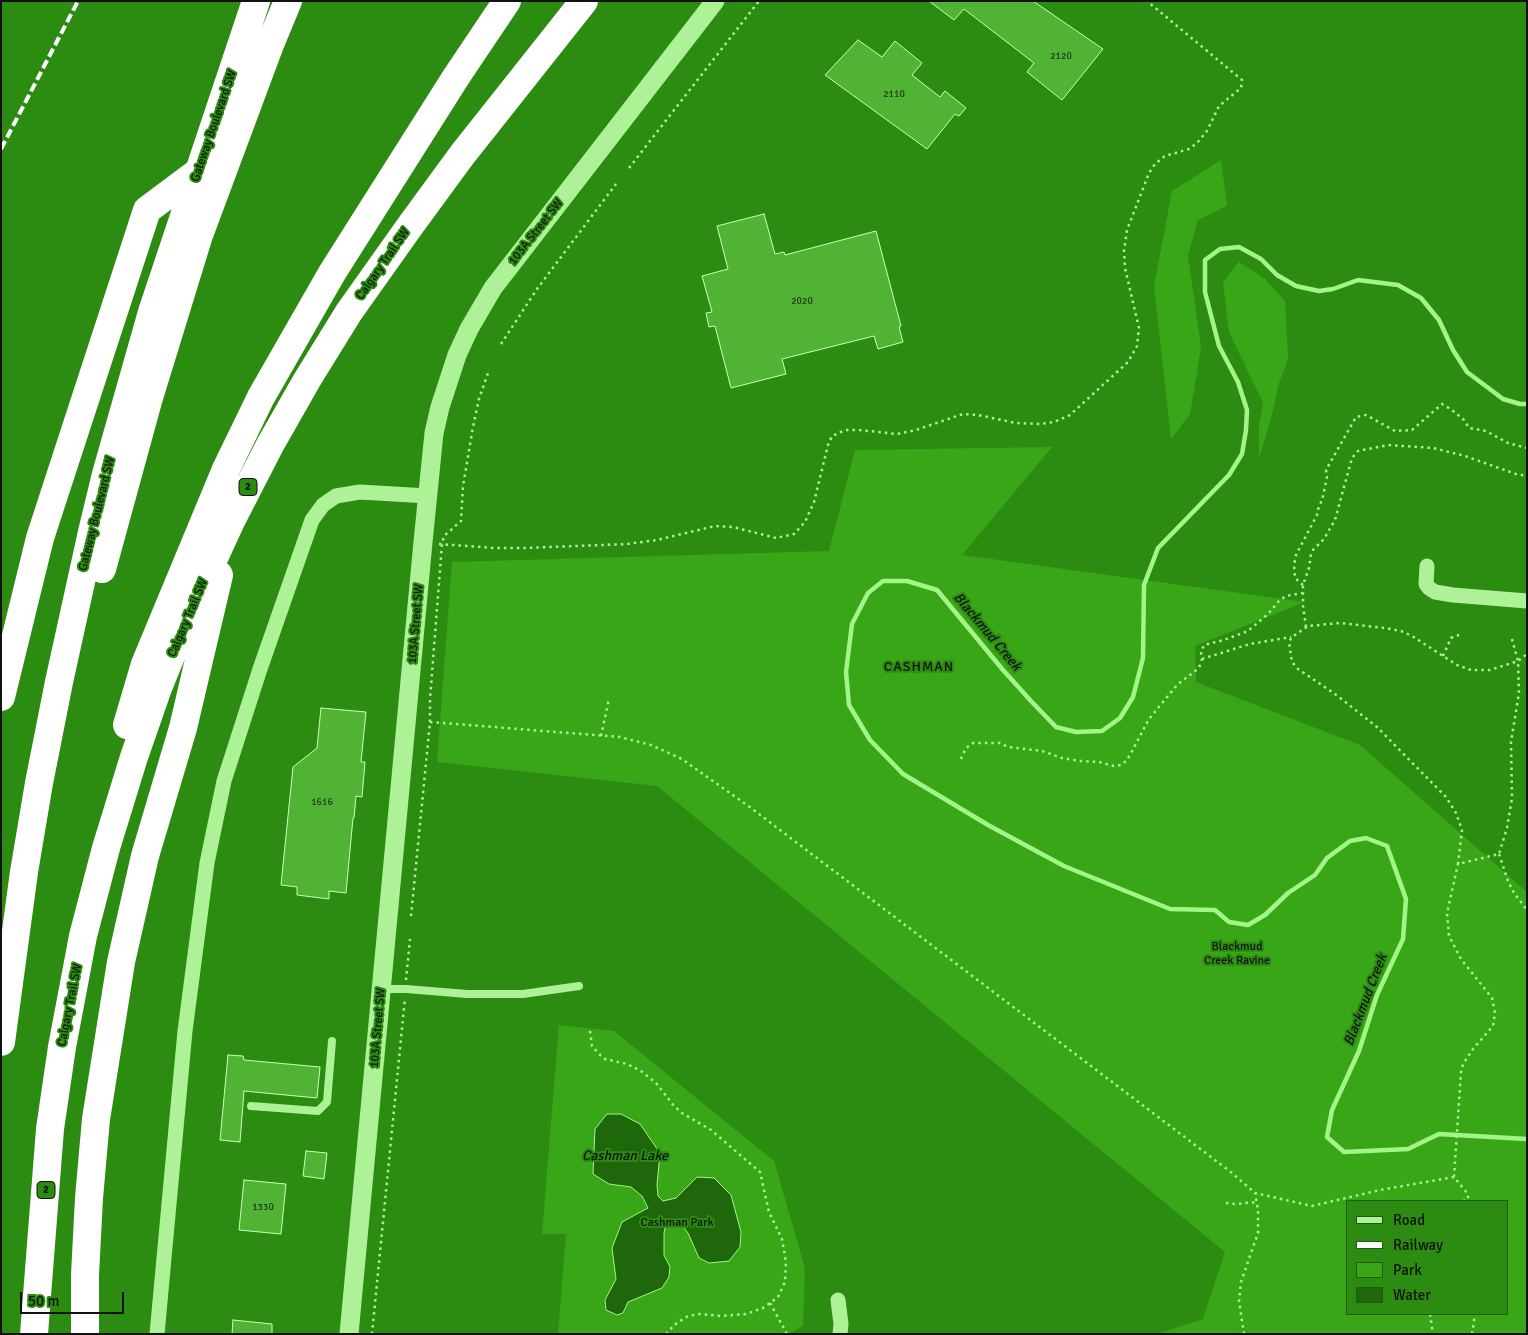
<!DOCTYPE html>
<style>
body{margin:0}
#map{position:relative;width:1528px;height:1335px;overflow:hidden;background:#2c8c11;font-family:Signika,sans-serif}
canvas{display:block}
.frame{position:absolute;inset:0;border:2px solid #111;pointer-events:none}
.legend{position:absolute;left:1346px;top:1200px;width:162px;height:115px;box-sizing:border-box;background:#2c8c11;border:1px solid #215b11;margin:0;padding:6px 9px;list-style:none;font-size:15px;color:#111}
.legend li{display:flex;align-items:center;gap:10px;height:25px}
.legend b{width:25px;border:1px solid #215b11}
.scale{position:absolute;left:20px;top:1292px;width:104px;height:22px;box-sizing:border-box;border:2px solid #111;border-top:0;padding-left:6px;font-size:15px;line-height:18px;white-space:nowrap;color:#111;-webkit-text-stroke:4px #2c8c11;paint-order:stroke}
</style>
<div id="map">
<canvas width="1528" height="1335"></canvas>
<div class="frame"></div>
<ul class="legend">
<li><b style="height:6px;background:#adf297"></b>Road</li>
<li><b style="height:6px;background:#fff"></b>Railway</li>
<li><b style="height:14px;background:#39a618"></b>Park</li>
<li><b style="height:14px;background:#1e670a"></b>Water</li>
</ul>
<div class="scale">50 m</div>
</div>
<script>
const ctx = document.querySelector('canvas').getContext('2d');
ctx.lineJoin = 'round';
function fill(path, color) { ctx.fillStyle = color; ctx.fill(path, 'evenodd'); }
const shape = rows => new Path2D(rows.map(r => 'M' + r).join(''));
function stroke(path, color, width, dash) { ctx.strokeStyle = color; ctx.lineWidth = width; ctx.lineCap = dash ? 'butt' : 'round'; ctx.setLineDash(dash || []); ctx.stroke(path); }
function write(font, color, halo, rows, align = 'center') {
  ctx.font = font + ' Signika,sans-serif'; ctx.lineWidth = 4; ctx.setLineDash([]); ctx.textBaseline = 'middle'; ctx.strokeStyle = halo; ctx.fillStyle = color; for (const [text, x, y, turn = 0] of rows) {
    ctx.save(); ctx.translate(x, y); ctx.rotate((+turn || 0) * Math.PI / 180); ctx.textAlign = isNaN(turn) ? turn : align; if (halo) ctx.strokeText(text, 0, 0); ctx.fillText(text, 0, 0); ctx.restore();
  }
}
fill(shape([
 [1221,160,1227,206,1198,220,1188,255,1201,347,1190,414,1171,439,1154,286,1172,191],
 [1239,262,1265,279,1285,301,1288,359,1278,386,1272,415,1259,459,1259,425,1263,403,1229,332,1223,282],
 [1052,447,962,555,1305,602,1195,646,1196,682,1360,745,1527,892,1527,1334,1157,1334,1203,1319,1225,1252,657,786,437,762,452,562,829,551,855,450],
 [1507,1201,1507,1314,1347,1314,1347,1201],
 [559,1025,614,1031,774,1161,805,1268,803,1326,789,1334,558,1334,566,1234,542,1234]
]), '#39a618');
const water = shape([
 [607,1114,621,1114,640,1124,660,1153,657,1185,658,1196,663,1201,676,1198,697,1177,714,1178,731,1195,741,1232,740,1247,729,1261,709,1263,699,1258,688,1233,679,1222,666,1224,664,1233,664,1255,670,1267,669,1277,662,1288,628,1302,623,1313,617,1315,606,1310,605,1300,616,1279,612,1248,622,1222,648,1208,642,1196,631,1187,609,1184,593,1174,595,1129,607,1114]
]);
fill(water, '#1e670a');
stroke(water, '#a4f589', 1);
stroke(shape([
 [1527,404,1520,404,1503,399,1467,372,1453,350,1439,320,1421,298,1398,285,1358,280,1333,289,1319,291,1296,286,1277,275,1261,259,1239,247,1220,249,1205,260,1205,292,1219,346,1238,382,1247,410,1246,430,1242,454,1229,475,1158,548,1144,585,1143,658,1133,697,1120,718,1102,731,1076,732,1056,727,1031,701,1003,670,937,590,907,581,883,581,868,593,852,624,846,672,849,705,870,740,903,774,988,825,1064,866,1170,909,1215,910,1229,922,1248,925,1265,915,1288,893,1315,875,1327,858,1350,841,1366,838,1387,846,1406,899,1403,939,1377,995,1359,1051,1332,1110,1327,1137,1344,1152,1408,1149,1439,1134,1527,1139]
]), '#a4f589', 4.5);
const building = shape([
 [929,1,1033,1,1103,49,1062,100,1027,72,1034,63,964,9,954,20,929,1],
 [858,40,882,57,895,41,922,63,912,75,940,97,945,91,966,108,959,116,955,114,927,149,825,75,858,40],
 [764,214,775,254,784,252,785,255,876,231,901,326,899,327,903,342,878,349,874,336,782,359,786,374,731,388,715,326,709,327,706,313,712,312,702,276,728,269,717,226,764,214],
 [321,708,366,712,361,762,365,762,362,797,356,796,354,818,353,818,346,893,329,891,329,899,297,895,297,887,281,885,293,767,317,748,321,708],
 [228,1055,243,1056,244,1060,320,1067,317,1098,244,1091,240,1142,220,1140,228,1055],
 [306,1151,327,1153,324,1179,303,1176,306,1151],
 [244,1180,286,1184,281,1234,239,1230,244,1180],
 [233,1320,272,1324,272,1334,232,1334,233,1320]
]);
fill(building, '#51b334');
stroke(building, '#cdfdbe', 1);
stroke(shape([
 [629,168,759,1],
 [501,344,537,289,616,184],
 [439,544,495,548,523,548,627,544,657,540,715,526,733,527,776,538,794,534,805,522,814,502,828,445,832,436,845,430,859,430,897,434,916,430,963,414,978,415,1016,423,1040,424,1054,422,1070,415,1128,362,1137,346,1139,328,1125,268,1124,251,1127,230,1149,173,1155,164,1165,156,1189,149,1197,143,1207,131,1219,106,1241,88,1242,80,1147,1],
 [1303,585,1295,578,1294,565,1296,555,1317,515,1319,505,1322,501,1327,477,1326,470,1356,417,1366,415,1395,431,1412,430,1442,404,1452,410,1464,420,1469,428,1486,431,1508,443,1527,448],
 [1306,627,1303,606,1303,585,1309,568,1311,554,1313,550,1324,539,1335,520,1352,458,1358,451,1388,445,1433,448,1465,456,1516,474,1527,476],
 [1512,639,1518,661,1519,693,1511,742,1512,798,1507,828,1499,854,1458,864,1462,830,1456,813,1446,797,1377,727,1335,694,1298,669,1292,662,1289,642,1292,637,1308,626,1340,623,1385,628,1401,631,1412,636,1457,665,1471,670,1490,670,1518,661,1527,654],
 [1443,656,1451,638,1459,635],
 [1202,659,1250,644,1291,637],
 [430,722,620,737,651,745,682,759,751,808,1232,1173,1255,1193,1312,1206,1380,1190,1454,1177,1467,1193,1469,1201],
 [601,736,609,699],
 [961,759,966,748,973,743,1000,743,1008,747,1042,751,1062,758,1080,761,1099,762,1114,766,1121,765,1126,761,1130,755,1149,719,1177,685,1199,668,1202,659,1201,652,1204,645,1224,640,1248,631,1268,614,1279,601,1286,596,1303,593],
 [1499,854,1508,881,1514,893,1527,910],
 [411,916,430,722,430,699,442,544,444,536,461,521,463,486,473,427,479,399,488,373],
 [406,980,410,939],
 [590,1031,592,1046,600,1055,605,1059,627,1064,641,1071,656,1083,674,1106,682,1113,711,1130,760,1172,769,1212,782,1239,786,1262,785,1282,778,1297,770,1303,763,1308,746,1314,721,1316,700,1314,688,1316,674,1325,666,1334],
 [1454,1177,1461,1072,1463,1064,1473,1049,1493,1026,1495,1013,1492,998,1461,959,1449,936,1447,913,1458,864],
 [1463,1201,1468,1200],
 [1226,1203,1236,1204,1256,1202],
 [770,1303,787,1334],
 [1430,1314,1433,1334],
 [372,1334,405,998],
 [1244,1334,1239,1301,1241,1282,1258,1233,1258,1210,1255,1193],
 [1472,1334,1475,1314]
]), '#adf297', 2.5, [2.5, 4]);
stroke(shape([
 [382,989,406,989,467,994,523,994,579,986],
 [251,1106,318,1111,327,1102,332,1041]
]), '#adf297', 8);
stroke(shape([
 [1427,566,1426,584,1429,588,1435,592,1453,595,1527,601],
 [838,1300,841,1324,840,1334],
 [157,1334,185,1031,207,863,224,781,260,669,312,520,323,505,336,496,360,492,428,496]
]), '#adf297', 15);
stroke(shape([
 [349,1334,423,542,434,433,440,407,457,355,469,329,493,288,715,1]
]), '#adf297', 19);
stroke(shape([
 [102,569,148,401,199,235,269,47,288,1],
 [1,697,40,538,147,210,198,172],
 [127,725,145,664,226,469,261,397,332,273,456,77,507,1],
 [1,1042,24,872,39,783,59,682,92,532,106,474,152,312,256,1],
 [34,1334,50,1129,62,1047,83,936,106,848,134,757,158,688,186,619,232,519,270,445,307,380,349,312,410,226,462,155,584,1],
 [85,1334,85,1275,89,1198,96,1119,121,962,145,856,183,728,219,575]
]), '#fff', 28);
stroke(shape([
 [1,149,78,1]
]), '#fff', 4, [9, 4]);
write('10px', '#213a1a', null, [
 ["2120",1061,56],
 ["2110",894,94],
 ["2020",802,301],
 ["1616",322,802],
 ["1330",263,1207]
]);
for (const [x, y, w] of [
 [248,487,18],
 [46,1190,18]
]) { const box = new Path2D(); box.roundRect(x - w / 2, y - 8.5, w, 17, 4); ctx.fillStyle = '#2c8c11'; ctx.fill(box); stroke(box, '#111', 1); }
write('bold 11px', '#111', null, [
 ["2",248,487],
 ["2",46,1190]
]);
write('12px', '#111', '#2c8c11', [
 ["Gateway Boulevard SW",214,126,-71],
 ["103A Street SW",536,232,-52],
 ["Calgary Trail SW",383,264,-55],
 ["Gateway Boulevard SW",97,514,-76],
 ["Calgary Trail SW",188,618,-67],
 ["103A Street SW",416,624,-85],
 ["Calgary Trail SW",70,1005,-79],
 ["103A Street SW",378,1028,-85]
]);
write('12px', '#111', '#2c8c11', [
 ["Blackmud",1237,947],
 ["Creek Ravine",1237,961],
 ["Cashman Park",677,1223]
]);
write('italic 14px', '#111', '#2c8c11', [
 ["Blackmud Creek",987,632,50],
 ["Blackmud Creek",1366,1000,-69],
 ["Cashman Lake",625,1156]
]);
ctx.letterSpacing = '1px';
write('14px', '#111', '#2c8c11', [
 ["CASHMAN",919,667]
]);
ctx.letterSpacing = '0px';
</script>
